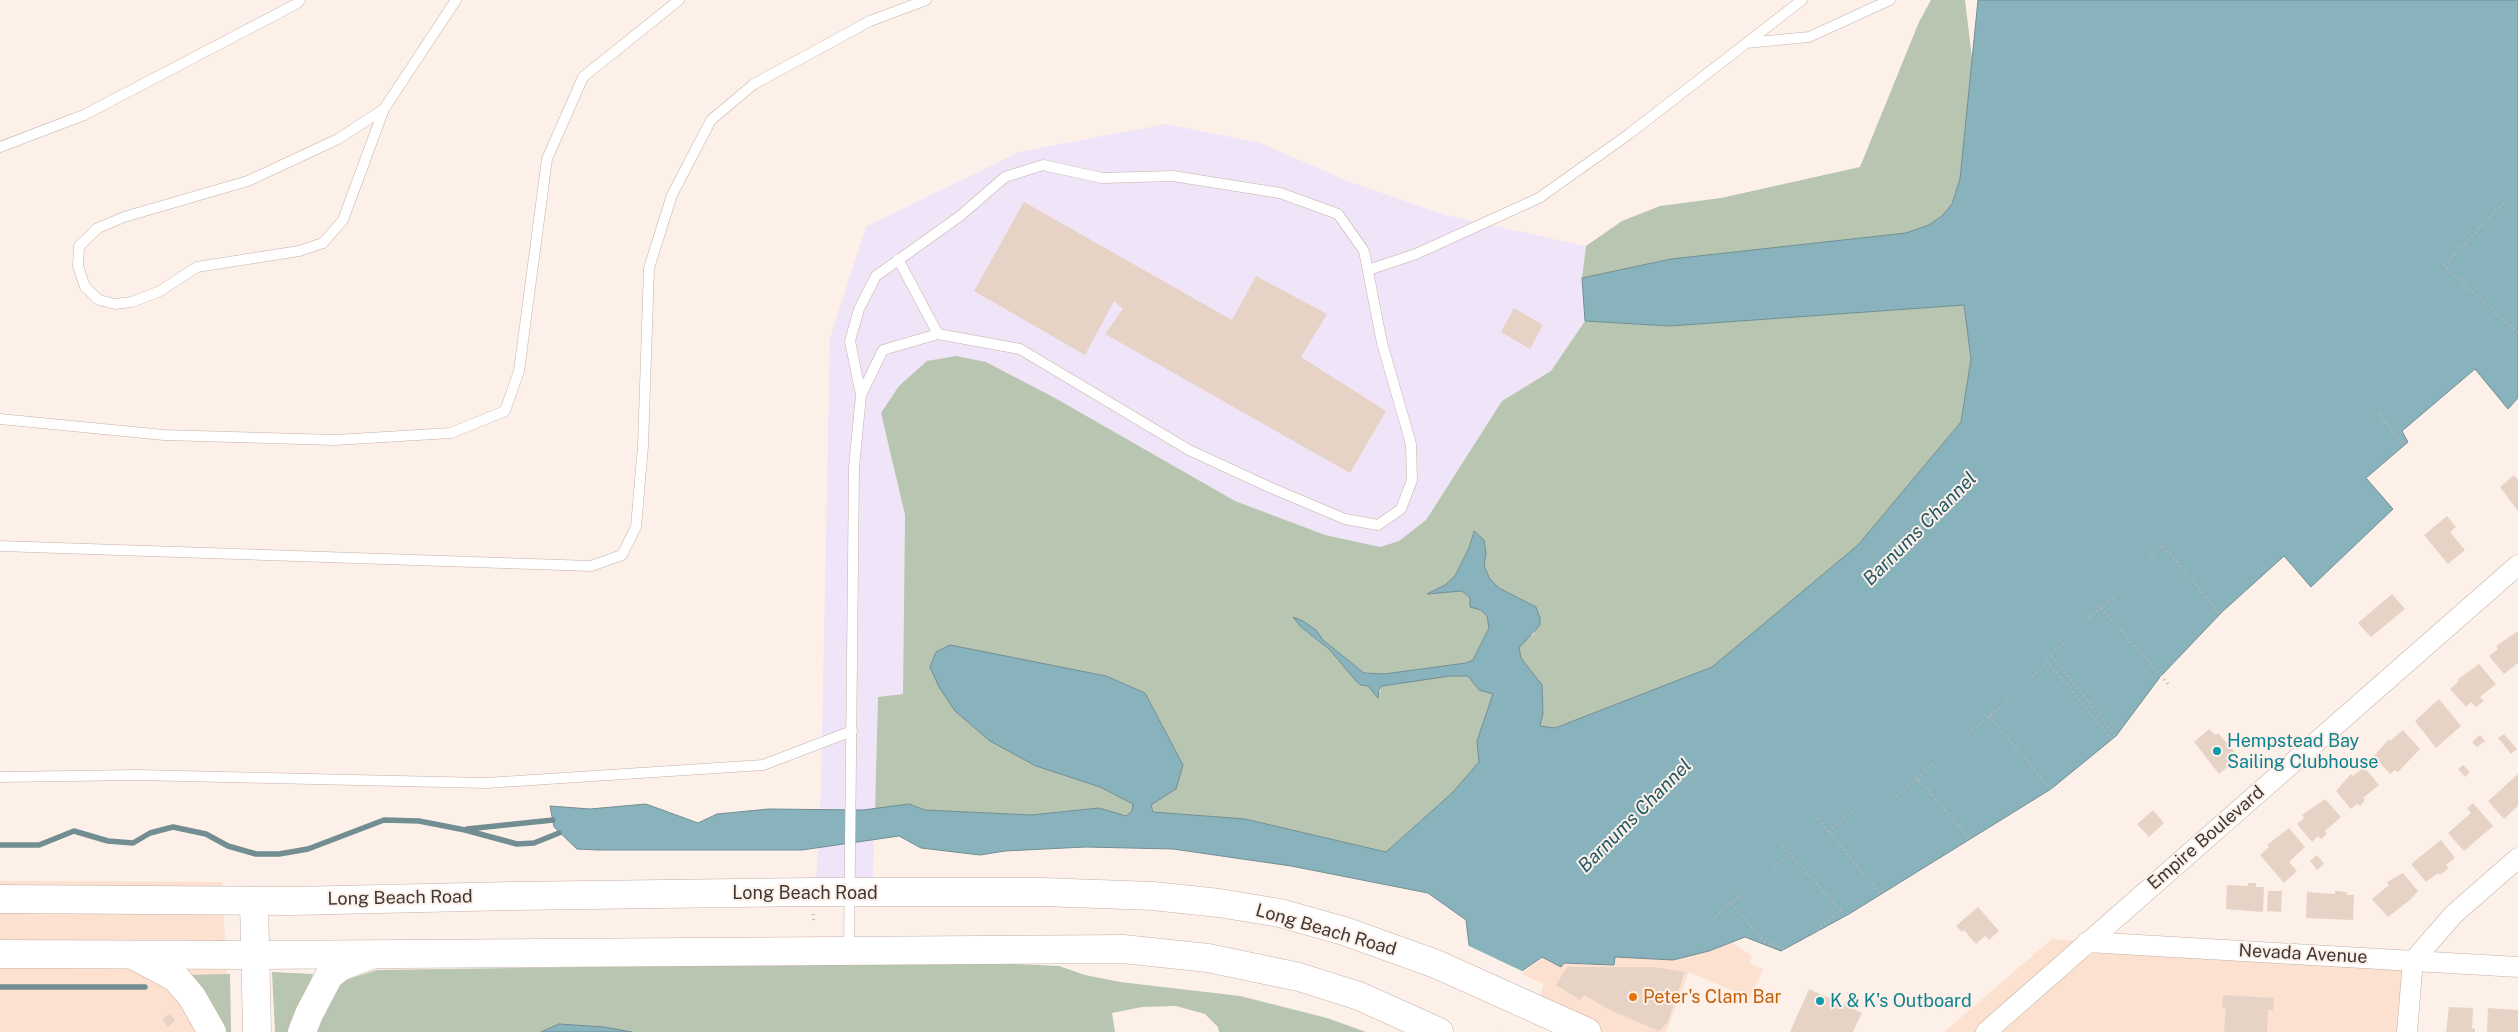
<!DOCTYPE html>
<style>
body{margin:0}
canvas{display:block;background:#fdf0e9}
</style>
<canvas width="2518" height="1032"></canvas>
<script>
const ctx = document.querySelector('canvas').getContext('2d');
ctx.lineJoin = 'round';
function fill(path, color) { ctx.fillStyle = color; ctx.fill(path, 'evenodd'); }
const shape = rows => new Path2D(rows.map(r => 'M' + r).join(''));
function stroke(path, color, width, dash) { ctx.strokeStyle = color; ctx.lineWidth = width; ctx.lineCap = dash ? 'butt' : 'round'; ctx.setLineDash(dash || []); ctx.stroke(path); }
function write(font, color, halo, rows, align = 'center') {
  ctx.font = font + ' "Public Sans",sans-serif'; ctx.lineWidth = 4; ctx.setLineDash([]); ctx.textBaseline = 'middle'; ctx.strokeStyle = halo; ctx.fillStyle = color; for (const [text, x, y, turn = 0] of rows) {
    ctx.save(); ctx.translate(x, y); ctx.rotate((+turn || 0) * Math.PI / 180); ctx.textAlign = isNaN(turn) ? turn : align; if (halo) ctx.strokeText(text, 0, 0); ctx.fillText(text, 0, 0); ctx.restore();
  }
}
fill(shape([
 [0,881,222,882,230,1032,0,1032],
 [2052,939,2409,965,2406,1032,1944,1032],
 [1732,942,1751,955,1750,964,1763,969,1750,998,1689,972,1666,1032,1587,1032,1539,998,1544,984,1521,974,1542,957,1561,966,1563,963,1614,965,1615,957,1673,960,1709,951]
]), '#fce0d0');
fill(shape([
 [1166,124,1260,143,1350,182,1445,215,1586,246,1582,278,1585,321,1551,371,1502,401,1426,520,1399,541,1380,547,1325,535,1235,501,1055,398,986,362,881,413,905,515,903,694,878,697,873,880,816,882,821,788,830,338,866,227,1019,152]
]), '#f0e4f8');
fill(shape([
 [1931,0,1965,0,1972,58,1960,179,1952,204,1943,216,1930,225,1906,233,1671,259,1582,278,1586,246,1622,221,1660,206,1721,198,1860,167,1919,22],
 [1964,305,1971,359,1961,422,1858,545,1712,667,1555,728,1540,726,1543,713,1542,686,1520,658,1519,648,1523,641,1534,634,1536,607,1499,588,1490,579,1484,566,1486,553,1473,532,1469,548,1455,576,1445,585,1429,593,1462,591,1488,616,1489,628,1473,660,1466,663,1384,674,1364,673,1323,640,1316,630,1301,627,1329,649,1356,681,1361,685,1368,686,1378,697,1382,686,1393,683,1450,676,1468,676,1479,689,1494,693,1477,741,1479,762,1452,793,1386,852,1245,819,1153,812,1151,805,1162,798,1183,765,1145,693,1106,676,1035,663,1036,766,1100,787,1134,804,1132,811,1126,816,1099,808,1031,815,925,810,909,804,875,811,878,697,903,694,905,515,881,413,899,386,927,361,956,356,986,362,1055,398,1235,501,1325,535,1380,547,1399,541,1426,520,1502,401,1551,371,1585,321,1670,326],
 [881,958,1059,966,1085,975,1120,982,1240,996,1327,1018,1366,1032,1219,1032,1218,1027,1205,1014,1176,1006,1142,1007,1112,1013,1115,1032,632,1032,559,1024,541,1032,313,1032,324,1001,346,980,377,970,791,964],
 [272,972,313,974,293,1032,275,1032],
 [230,974,231,1032,221,1032,185,975]
]), '#b7c5b1');
const water = shape([
 [1978,0,2518,0,2518,398,2508,409,2475,369,2402,431,2408,442,2366,478,2393,509,2311,587,2284,556,2222,612,2160,677,2116,736,2051,789,1849,914,1781,951,1745,937,1709,951,1673,960,1615,957,1614,965,1564,963,1561,967,1542,957,1522,971,1493,1032,1470,953,1466,920,1428,893,1291,866,1173,849,1085,847,1005,851,980,855,921,848,899,836,802,850,598,850,577,849,554,827,550,806,590,809,646,804,698,823,717,814,769,809,863,810,909,804,925,810,1031,815,1099,808,1126,816,1132,811,1133,804,1100,787,1036,766,990,741,955,711,939,687,930,667,936,652,950,645,1106,676,1145,693,1183,765,1176,789,1151,805,1153,812,1245,819,1386,852,1452,793,1479,762,1477,741,1493,694,1479,690,1468,676,1450,676,1382,686,1379,690,1378,698,1368,686,1361,685,1356,681,1329,649,1301,627,1293,617,1303,621,1316,630,1323,640,1364,673,1384,674,1466,663,1473,660,1489,628,1487,616,1481,610,1470,607,1470,598,1462,591,1427,594,1445,585,1455,576,1469,548,1474,531,1484,540,1486,553,1484,566,1490,579,1499,588,1536,607,1540,618,1540,625,1519,648,1521,658,1542,685,1543,713,1540,726,1555,728,1712,667,1858,545,1961,422,1971,359,1964,305,1670,326,1585,321,1582,278,1671,259,1906,233,1929,225,1942,216,1952,204,1960,179,1978,0],
 [559,1024,604,1027,632,1032,541,1032,559,1024]
]);
fill(water, '#88b3bd');
stroke(water, '#728e93', 1);
fill(shape([
 [1467,945,1524,972,1496,1032,1431,1032,1468,953]
]), '#fdf0e9');
stroke(shape([
 [467,829,553,820],
 [0,845,39,845,74,831,108,841,133,843,150,833,173,827,206,834,228,846,256,854,279,854,308,849,384,820,419,821,465,830,517,844,534,843,559,833],
 [0,987,145,987]
]), '#728e93', 5.5);
fill(shape([
 [1024,202,1232,320,1256,276,1327,314,1301,357,1386,411,1350,473,1105,334,1123,309,1114,301,1085,355,974,291],
 [1514,308,1543,325,1530,349,1501,332],
 [2514,475,2518,480,2518,511,2500,487],
 [2447,516,2456,527,2450,532,2465,550,2448,564,2424,535],
 [2392,594,2405,609,2371,637,2358,623],
 [2518,631,2518,663,2504,674,2489,656,2498,649,2496,646],
 [2479,664,2496,684,2480,697,2484,701,2476,707,2471,702,2466,707,2450,689,2459,681,2457,680],
 [2439,699,2461,726,2436,748,2415,721],
 [2209,729,2216,735,2218,733,2239,757,2219,774,2194,742],
 [2403,730,2420,749,2398,772,2395,770,2390,774,2374,756,2389,739,2390,741],
 [2504,734,2517,749,2511,754,2498,738],
 [2480,735,2485,741,2477,747,2472,742],
 [2463,765,2470,772,2465,777,2458,769],
 [2364,767,2379,785,2363,798,2365,800,2360,806,2357,804,2351,809,2336,791,2351,774,2353,776],
 [2518,774,2518,806,2504,819,2488,801],
 [2325,799,2341,817,2325,831,2327,834,2321,839,2318,836,2312,842,2297,824,2304,818,2302,815],
 [2473,803,2493,826,2464,851,2448,833,2471,813,2467,808],
 [2153,810,2164,823,2149,837,2137,824],
 [2289,828,2305,847,2289,862,2297,871,2284,883,2260,855,2269,847,2267,845],
 [2441,840,2455,858,2446,865,2449,868,2440,875,2438,873,2426,882,2411,864],
 [2317,855,2324,864,2317,870,2310,861],
 [2403,873,2418,891,2410,900,2388,917,2372,899,2389,885,2387,882],
 [2248,883,2256,883,2256,887,2264,887,2263,912,2226,909,2227,885,2248,886],
 [2268,891,2282,891,2281,912,2267,911],
 [2335,891,2347,892,2347,895,2354,895,2353,920,2306,918,2307,892,2335,894],
 [1978,907,1999,931,1989,940,1985,936,1976,944,1964,930,1962,932,1956,926],
 [1567,967,1654,967,1685,972,1668,1021,1659,1031,1612,1011,1584,995,1580,1000,1556,985],
 [1809,989,1862,1013,1853,1032,1790,1032],
 [2223,995,2274,998,2273,1010,2268,1010,2267,1032,2224,1032,2226,1008,2222,1008],
 [2449,1007,2473,1008,2472,1029,2475,1028,2475,1032,2446,1032],
 [2488,1008,2518,1010,2518,1032,2487,1032],
 [170,1014,175,1021,168,1027,162,1019]
]), '#e7d2c6');
const service = shape([
 [1746,43,1809,37,1890,0],
 [384,109,338,139,248,181,124,217,98,228,79,246,78,266,85,287,99,300,115,304,132,302,160,291,197,267,299,251,323,243,343,220,384,109,456,0],
 [0,147,84,115,296,4,300,0],
 [898,259,938,334],
 [1368,270,1416,254,1539,198,1629,134,1802,0],
 [0,419,164,435,335,440,451,433,505,411,519,371,547,159,583,77,679,0],
 [0,546,591,566,622,555,636,527,643,446,649,268,672,195,711,120,754,84,870,21,926,0],
 [0,777,137,775,486,783,763,765,852,731],
 [849,949,854,467,861,395,883,350,938,334,1020,349,1189,450,1269,487,1345,519,1378,525,1401,509,1412,480,1411,444,1382,343,1364,251,1338,214,1280,193,1173,176,1102,178,1043,165,1005,177,960,216,876,276,859,309,850,341,861,395]
]);
const minor = shape([
 [2087,942,2518,967],
 [1986,1032,2518,565],
 [2407,1032,2413,961,2454,914,2518,858]
]);
const secondary = shape([
 [254,901,257,1032],
 [133,955,176,978,192,997,212,1032],
 [302,1032,309,1014,329,976,340,967,372,955]
]);
const primary = shape([
 [0,899,292,901,513,896,811,892,1043,892,1153,896,1219,903,1280,913,1344,931,1436,964,1587,1032],
 [0,954,256,955,1123,949,1208,958,1299,977,1359,996,1439,1032]
]);
stroke(service, '#c5b1a6', 11);
stroke(minor, '#c5b1a6', 21);
stroke(secondary, '#c5b1a6', 29);
stroke(primary, '#c5b1a6', 29);
stroke(shape([
 [2503,203,2444,266,2518,333],
 [2379,414,2404,445],
 [2150,558,2163,545,2220,614],
 [2101,608,2170,686],
 [2089,618,2113,598],
 [2067,640,2050,654,2116,736],
 [2029,680,2048,662,2112,739],
 [1989,716,2051,789],
 [1968,734,2010,699],
 [1917,778,1936,762],
 [1896,796,1917,778,1970,839],
 [1818,819,1881,894],
 [1829,832,1854,809],
 [1783,846,1840,910,1814,933],
 [1775,867,1789,853],
 [1731,904,1765,942,1786,949],
 [813,914,814,923],
 [1715,917,1745,891]
]), '#bfb4ae', 3, [1, 4]);
stroke(service, '#fff', 10);
stroke(minor, '#fff', 20);
stroke(secondary, '#fff', 28);
stroke(primary, '#fff', 28);
for (const [x, y, r, color] of [
 [2217,751,5,"#0f9aa8"],
 [1633,997,5,"#e8710a"],
 [1820,1001,5,"#0f9aa8"]
]) { const dot = new Path2D(); dot.arc(x, y, r, 0, 2 * Math.PI); ctx.fillStyle = color; ctx.fill(dot); stroke(dot, '#fdf0e9', 2); }
write('18px', '#0d838f', '#fdf0e9', [
 ["Hempstead Bay",2227,741],
 ["Sailing Clubhouse",2227,762],
 ["K & K's Outboard",1830,1001]
], 'left');
write('18px', '#3f3732', '#fdf0e9', [
 ["Empire Boulevard",2206,838,-41],
 ["Long Beach Road",805,893],
 ["Long Beach Road",400,898,-1],
 ["Long Beach Road",1326,930,16],
 ["Nevada Avenue",2303,954,3]
]);
write('18px', '#c56008', '#fdf0e9', [
 ["Peter's Clam Bar",1643,997]
], 'left');
write('italic 19px', '#1f5a66', '#fdf0e9', [
 ["Barnums Channel",1920,529,-45],
 ["Barnums Channel",1635,816,-45]
]);
</script>
